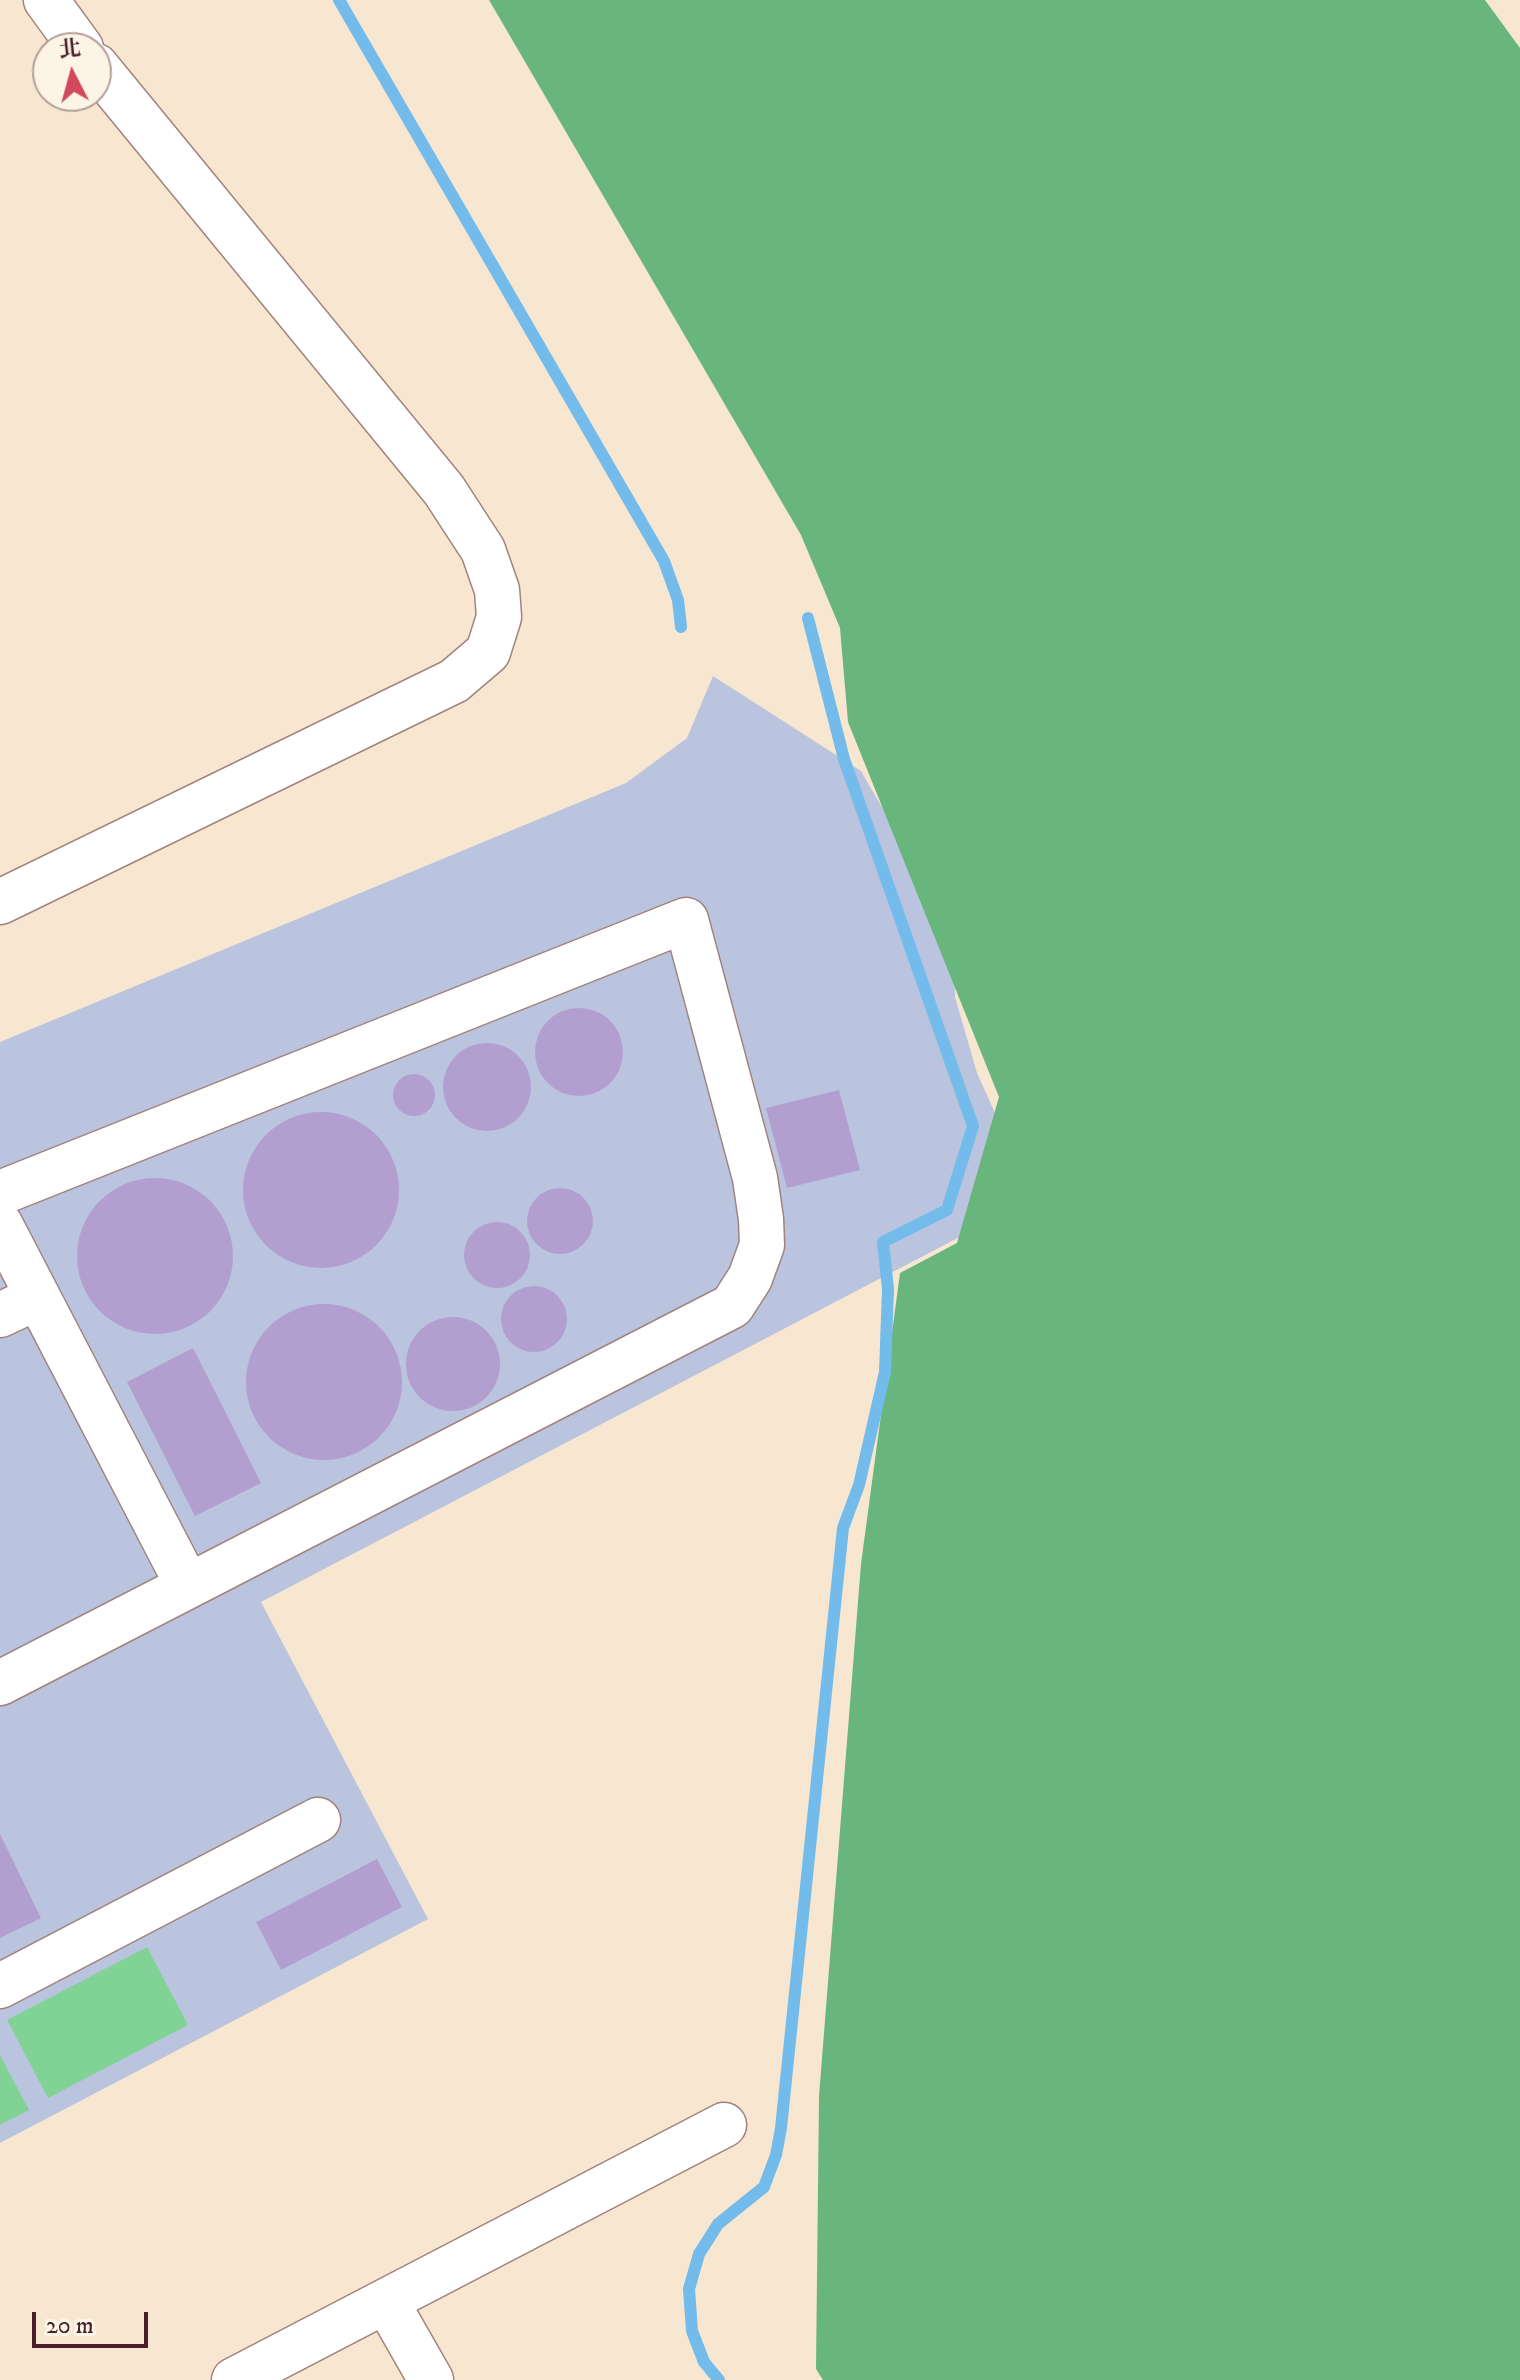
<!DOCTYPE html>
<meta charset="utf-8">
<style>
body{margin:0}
#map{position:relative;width:1520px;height:2380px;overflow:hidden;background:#f8e7d0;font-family:"IM FELL DW Pica","Noto Serif TC",serif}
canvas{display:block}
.north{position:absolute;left:32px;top:32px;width:80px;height:80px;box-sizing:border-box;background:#fcf5e5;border:2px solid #b59f9b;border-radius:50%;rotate:354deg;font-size:22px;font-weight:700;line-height:32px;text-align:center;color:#4a1f2b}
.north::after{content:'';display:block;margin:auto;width:28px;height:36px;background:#d1495b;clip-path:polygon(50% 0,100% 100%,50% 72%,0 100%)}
.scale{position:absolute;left:32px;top:2312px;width:116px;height:36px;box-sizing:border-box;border:4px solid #4a1f2b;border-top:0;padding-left:10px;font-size:24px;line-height:28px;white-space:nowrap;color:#4a1f2b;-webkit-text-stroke:6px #fcf5e5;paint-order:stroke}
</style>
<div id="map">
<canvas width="1520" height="2380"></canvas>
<div class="north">北</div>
<div class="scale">20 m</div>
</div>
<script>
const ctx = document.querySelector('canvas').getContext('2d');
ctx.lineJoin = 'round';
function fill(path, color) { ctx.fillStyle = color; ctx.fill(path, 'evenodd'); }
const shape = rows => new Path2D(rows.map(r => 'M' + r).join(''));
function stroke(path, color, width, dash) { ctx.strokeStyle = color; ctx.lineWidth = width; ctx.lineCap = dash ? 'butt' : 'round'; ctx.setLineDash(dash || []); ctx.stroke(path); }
fill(shape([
 [713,676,861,771,891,823,954,962,955,997,977,1073,1019,1166,1019,1206,261,1602,428,1919,0,2143,0,1042,626,783,687,738]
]), '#bac4de');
fill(shape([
 [147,1947,188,2025,48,2098,7,2020],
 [0,2055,29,2110,0,2125]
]), '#81d395');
fill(shape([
 [489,0,1485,0,1520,48,1520,2380,823,2380,816,2369,819,2096,861,1564,900,1273,957,1243,999,1097,848,722,840,628,801,535]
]), '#68b57e');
stroke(shape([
 [339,0,664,561,678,600,681,627],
 [719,2380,704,2362,692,2331,689,2289,699,2254,718,2224,764,2187,776,2155,781,2128,843,1528,859,1485,885,1372,888,1289,883,1242,947,1210,973,1126,844,759,808,618]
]), '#73bbeb', 12);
fill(shape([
 '535 1052a44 44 0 1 1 88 0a44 44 0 1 1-88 0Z',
 '443 1087a44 44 0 1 1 88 0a44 44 0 1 1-88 0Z',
 '393 1095a21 21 0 1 1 42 0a21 21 0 1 1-42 0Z',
 [839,1090,860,1170,787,1188,766,1108],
 '243 1190a78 78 0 1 1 156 0a78 78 0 1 1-156 0Z',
 '77 1256a78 78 0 1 1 156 0a78 78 0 1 1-156 0Z',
 '527 1221a33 33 0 1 1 66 0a33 33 0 1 1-66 0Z',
 '464 1255a33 33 0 1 1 66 0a33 33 0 1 1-66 0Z',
 '501 1319a33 33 0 1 1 66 0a33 33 0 1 1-66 0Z',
 '246 1382a78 78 0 1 1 156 0a78 78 0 1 1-156 0Z',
 '406 1364a47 47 0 1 1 94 0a47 47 0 1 1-94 0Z',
 [193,1348,261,1483,195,1516,127,1382],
 [0,1834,41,1918,0,1938],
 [377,1859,402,1907,281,1970,256,1922]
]), '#b29fd0');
const minor = shape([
 [46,0,81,48],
 [0,902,454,681,488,652,499,617,497,590,483,550,444,490,96,66],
 [0,1193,686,920,755,1178,761,1219,762,1245,750,1278,732,1306,0,1683],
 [0,1224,188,1586],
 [0,1315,38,1297],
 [0,1986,318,1820],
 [386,2301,431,2380],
 [234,2380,724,2125]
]);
stroke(minor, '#a1837e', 47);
stroke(minor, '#fff', 44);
</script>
